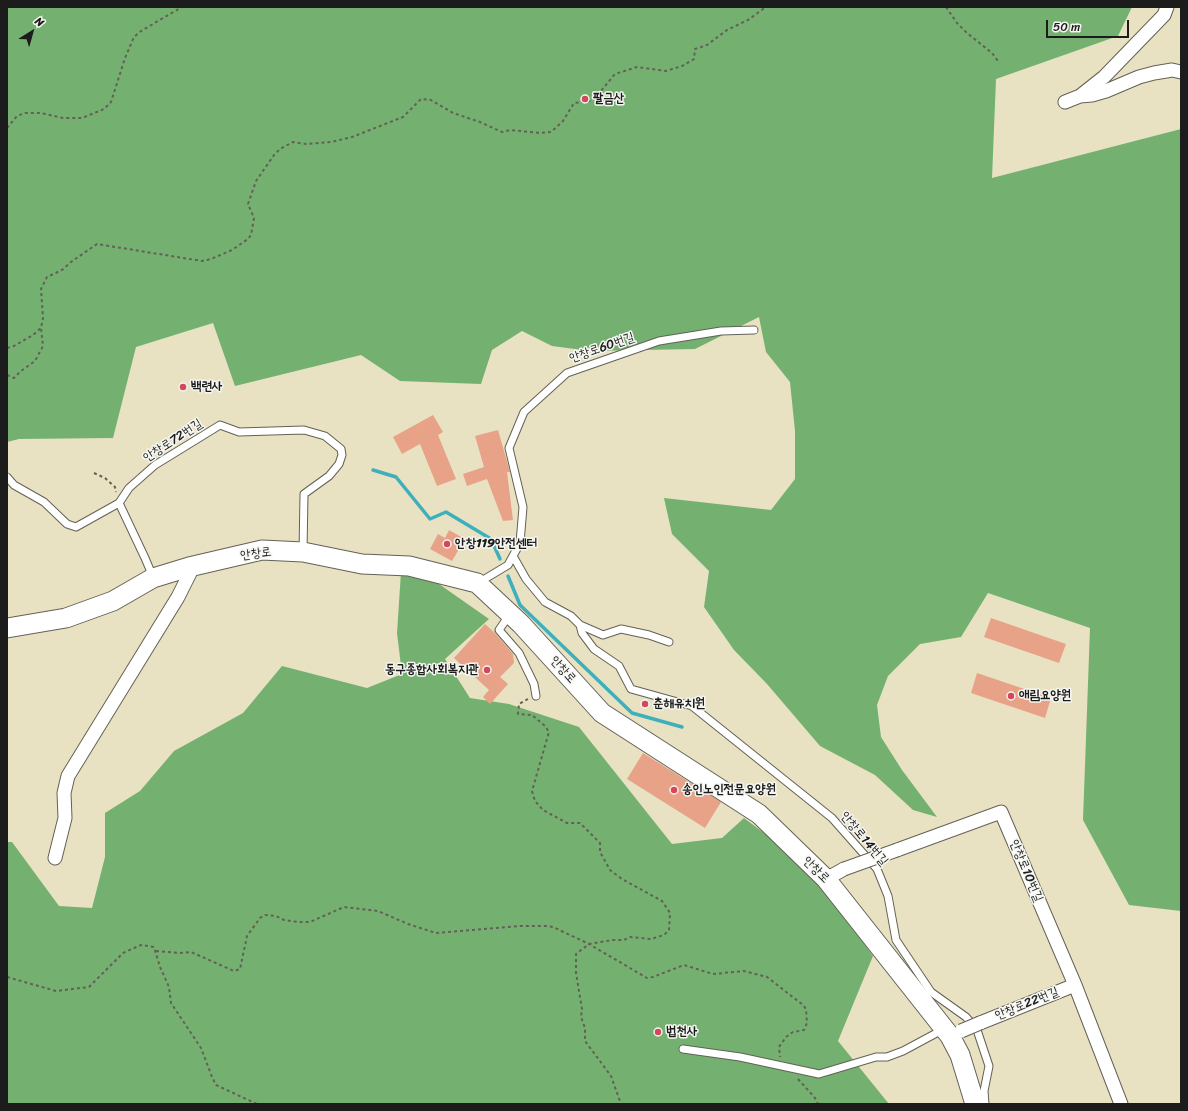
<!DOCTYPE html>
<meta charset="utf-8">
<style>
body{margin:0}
#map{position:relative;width:1188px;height:1111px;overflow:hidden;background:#e8e2c2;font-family:Sriracha,sans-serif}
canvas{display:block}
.frame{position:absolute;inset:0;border:8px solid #1c1c1c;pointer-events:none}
.north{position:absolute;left:12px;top:12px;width:40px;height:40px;-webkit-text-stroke:3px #f6f6f2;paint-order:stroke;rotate:37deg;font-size:11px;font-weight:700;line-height:16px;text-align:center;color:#1c1c1c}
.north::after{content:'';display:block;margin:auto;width:14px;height:18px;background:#1c1c1c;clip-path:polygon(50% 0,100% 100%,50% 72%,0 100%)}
.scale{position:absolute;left:1046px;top:20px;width:83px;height:18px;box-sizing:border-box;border:2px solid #1c1c1c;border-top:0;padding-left:5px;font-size:12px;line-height:14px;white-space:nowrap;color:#1c1c1c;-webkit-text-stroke:3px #f6f6f2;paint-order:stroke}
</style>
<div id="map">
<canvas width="1188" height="1111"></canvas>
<div class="frame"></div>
<div class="north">N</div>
<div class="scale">50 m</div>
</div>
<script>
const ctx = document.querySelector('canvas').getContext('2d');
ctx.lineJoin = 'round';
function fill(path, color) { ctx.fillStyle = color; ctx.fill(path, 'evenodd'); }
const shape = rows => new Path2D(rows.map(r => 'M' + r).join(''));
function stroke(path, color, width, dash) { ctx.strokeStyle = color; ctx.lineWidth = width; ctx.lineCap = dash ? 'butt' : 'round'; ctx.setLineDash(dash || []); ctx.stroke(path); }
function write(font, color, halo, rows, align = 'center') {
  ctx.font = font + ' Sriracha,"Poor Story",sans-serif'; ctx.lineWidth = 3; ctx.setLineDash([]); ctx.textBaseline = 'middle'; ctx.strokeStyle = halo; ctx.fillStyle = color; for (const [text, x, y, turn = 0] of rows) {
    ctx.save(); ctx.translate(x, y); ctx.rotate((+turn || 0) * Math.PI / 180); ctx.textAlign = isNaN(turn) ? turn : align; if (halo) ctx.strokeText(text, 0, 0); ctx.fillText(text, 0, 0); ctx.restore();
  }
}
fill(shape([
 [7,7,1132,7,1118,36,996,79,992,178,1181,129,1181,911,1129,905,1083,820,1090,628,988,593,961,637,920,644,888,676,877,705,881,737,902,770,937,817,913,810,875,775,820,746,767,684,734,650,704,607,709,571,672,534,664,498,771,510,795,479,795,431,790,382,766,352,759,317,695,349,590,351,552,346,522,331,492,350,481,384,400,381,361,355,235,386,213,323,136,347,113,438,19,439,7,442],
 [401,572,429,577,489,619,445,659,470,698,509,704,579,727,672,844,722,838,744,818,808,866,873,956,838,1041,889,1104,7,1104,7,842,12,842,59,906,92,908,105,857,105,813,140,791,174,751,243,713,282,666,367,688,402,674,397,633]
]), '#74b171');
stroke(shape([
 [373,470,396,477,430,519,446,512,491,539,500,559],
 [508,576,520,605,632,713,682,727]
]), '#3fafbb', 3.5);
fill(shape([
 [433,415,443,432,438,435,456,479,437,486,420,444,402,454,393,437],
 [498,430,510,472,507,472,513,520,503,521,487,479,467,486,463,474,484,467,475,436],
 [449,530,465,539,452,561,430,549,438,534,445,538],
 [991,618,1066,644,1059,663,984,637],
 [485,624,496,634,513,654,514,663,500,677,508,684,490,704,483,697,489,690,454,658],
 [977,673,1051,698,1045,718,971,693],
 [643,753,721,802,705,828,627,779]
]), '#e8a287');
const lane = shape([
 [7,477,14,485,44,502,67,524,76,527,119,503,145,558,153,577],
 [119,503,129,488,155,465,220,425,239,432,304,430,325,436,341,449,342,455,339,464,329,476,304,494,303,552],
 [513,556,526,579,545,602,571,616,580,625,603,635,621,629,649,635,669,642],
 [478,583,508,565,520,543,523,507,509,448,524,412,567,373,659,341,721,331,754,330],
 [510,614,499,630,519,653,534,684,536,696],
 [580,625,582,633,594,649,619,666,631,689,692,706,832,818,877,869,888,896,896,940,931,992,966,1017,977,1030,989,1066,984,1091,985,1104],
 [683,1049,740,1057,819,1074,876,1057,887,1057,903,1051,944,1029]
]);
const street = shape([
 [1080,96,1104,77,1164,15,1167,7],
 [1065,102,1080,96,1092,95,1106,91,1139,77,1154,73,1172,70,1181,72],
 [897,850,1001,812,1075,985,1121,1104],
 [55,858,65,818,64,793,68,776,178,597,194,565],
 [826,879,844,869],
 [980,1023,1075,985]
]);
const secondary = shape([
 [7,628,66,618,113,601,153,578,189,567,262,550,303,552,362,564,409,566,477,583,521,624,602,713,759,814,826,879,950,1036,960,1055,975,1104]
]);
stroke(lane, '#636156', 9);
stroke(street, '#636156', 15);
stroke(secondary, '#636156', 21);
stroke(shape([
 [946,7,957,23,967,33,992,53,998,61],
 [7,128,17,116,25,113,41,113,63,118,82,118,104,109,111,102,125,58,134,37,141,31,182,7],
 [7,348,14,346,33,335,41,328,43,318,41,289,47,277,62,270,71,262,97,244,202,261,211,259,232,250,248,239,251,235,254,218,248,204,256,181,274,155,280,149,293,142,306,144,331,142,352,137,403,117,421,99,431,100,453,113,480,122,502,132,510,130,540,133,551,132,563,121,574,103,589,101,595,98,615,74,637,67,666,71,682,66,694,59,695,49,707,45,727,30,748,20,763,9,763,7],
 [7,375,14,378,21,371,35,361,43,346,41,328],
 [94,473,105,478,115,487,116,492],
 [528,699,519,704,518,714,532,715,545,726,549,732,532,791,535,801,543,810,567,823,580,823,600,843,600,852,610,870,622,879,662,901,670,913,669,930,664,935,651,939,630,937,624,940,613,940,589,944,576,954,576,973,582,1009,581,1017,585,1028,585,1041,611,1076,621,1104],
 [156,951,179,953,191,952,234,971,240,969,247,936,260,918,265,915,276,916,284,920,298,922,310,922,344,907,378,911,408,924,436,933,521,926,547,926,553,927,589,944,647,978,653,977,684,965,713,974,744,971,767,977,803,1005,806,1009,807,1023,804,1030,793,1032,786,1037,779,1047,780,1057],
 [7,977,56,991,89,987,123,953,141,945,154,947,160,967,169,987,171,1003,201,1048,212,1077,216,1085,257,1104],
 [798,1079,815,1098,818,1104]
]), '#636156', 2, [3, 3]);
stroke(lane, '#fff', 7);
stroke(street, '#fff', 13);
stroke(secondary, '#fff', 19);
const streetBridge = shape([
 [844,869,897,850],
 [961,1031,980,1023]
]);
stroke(streetBridge, '#636156', 15, []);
stroke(streetBridge, '#fff', 13);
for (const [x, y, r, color] of [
 [585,99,4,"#d1495b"],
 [183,387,4,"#d1495b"],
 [447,544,4,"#d1495b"],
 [487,670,4,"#d1495b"],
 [1011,696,4,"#d1495b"],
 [645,704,4,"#d1495b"],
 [674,790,4,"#d1495b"],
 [658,1032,4,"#d1495b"]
]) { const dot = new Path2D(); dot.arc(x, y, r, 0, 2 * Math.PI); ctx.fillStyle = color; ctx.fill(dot); stroke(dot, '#f6f6f2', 1.5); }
write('bold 13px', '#1c1c1c', '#f6f6f2', [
 ["팔금산",593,99],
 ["백련사",191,387],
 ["안창119안전센터",455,544],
 ["동구종합사회복지관",479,670,"right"],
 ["애림요양원",1019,696],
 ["춘해유치원",653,704],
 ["송인노인전문요양원",682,790],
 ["법천사",666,1032]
], 'left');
write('13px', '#1c1c1c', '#f6f6f2', [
 ["안창로60번길",602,348,-19],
 ["안창로72번길",173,441,-33],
 ["안창로",256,554,-7],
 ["안창로",563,670,48],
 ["안창로14번길",864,839,50],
 ["안창로",816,870,45],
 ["안창로10번길",1026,871,67],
 ["안창로22번길",1027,1004,-22]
]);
</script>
